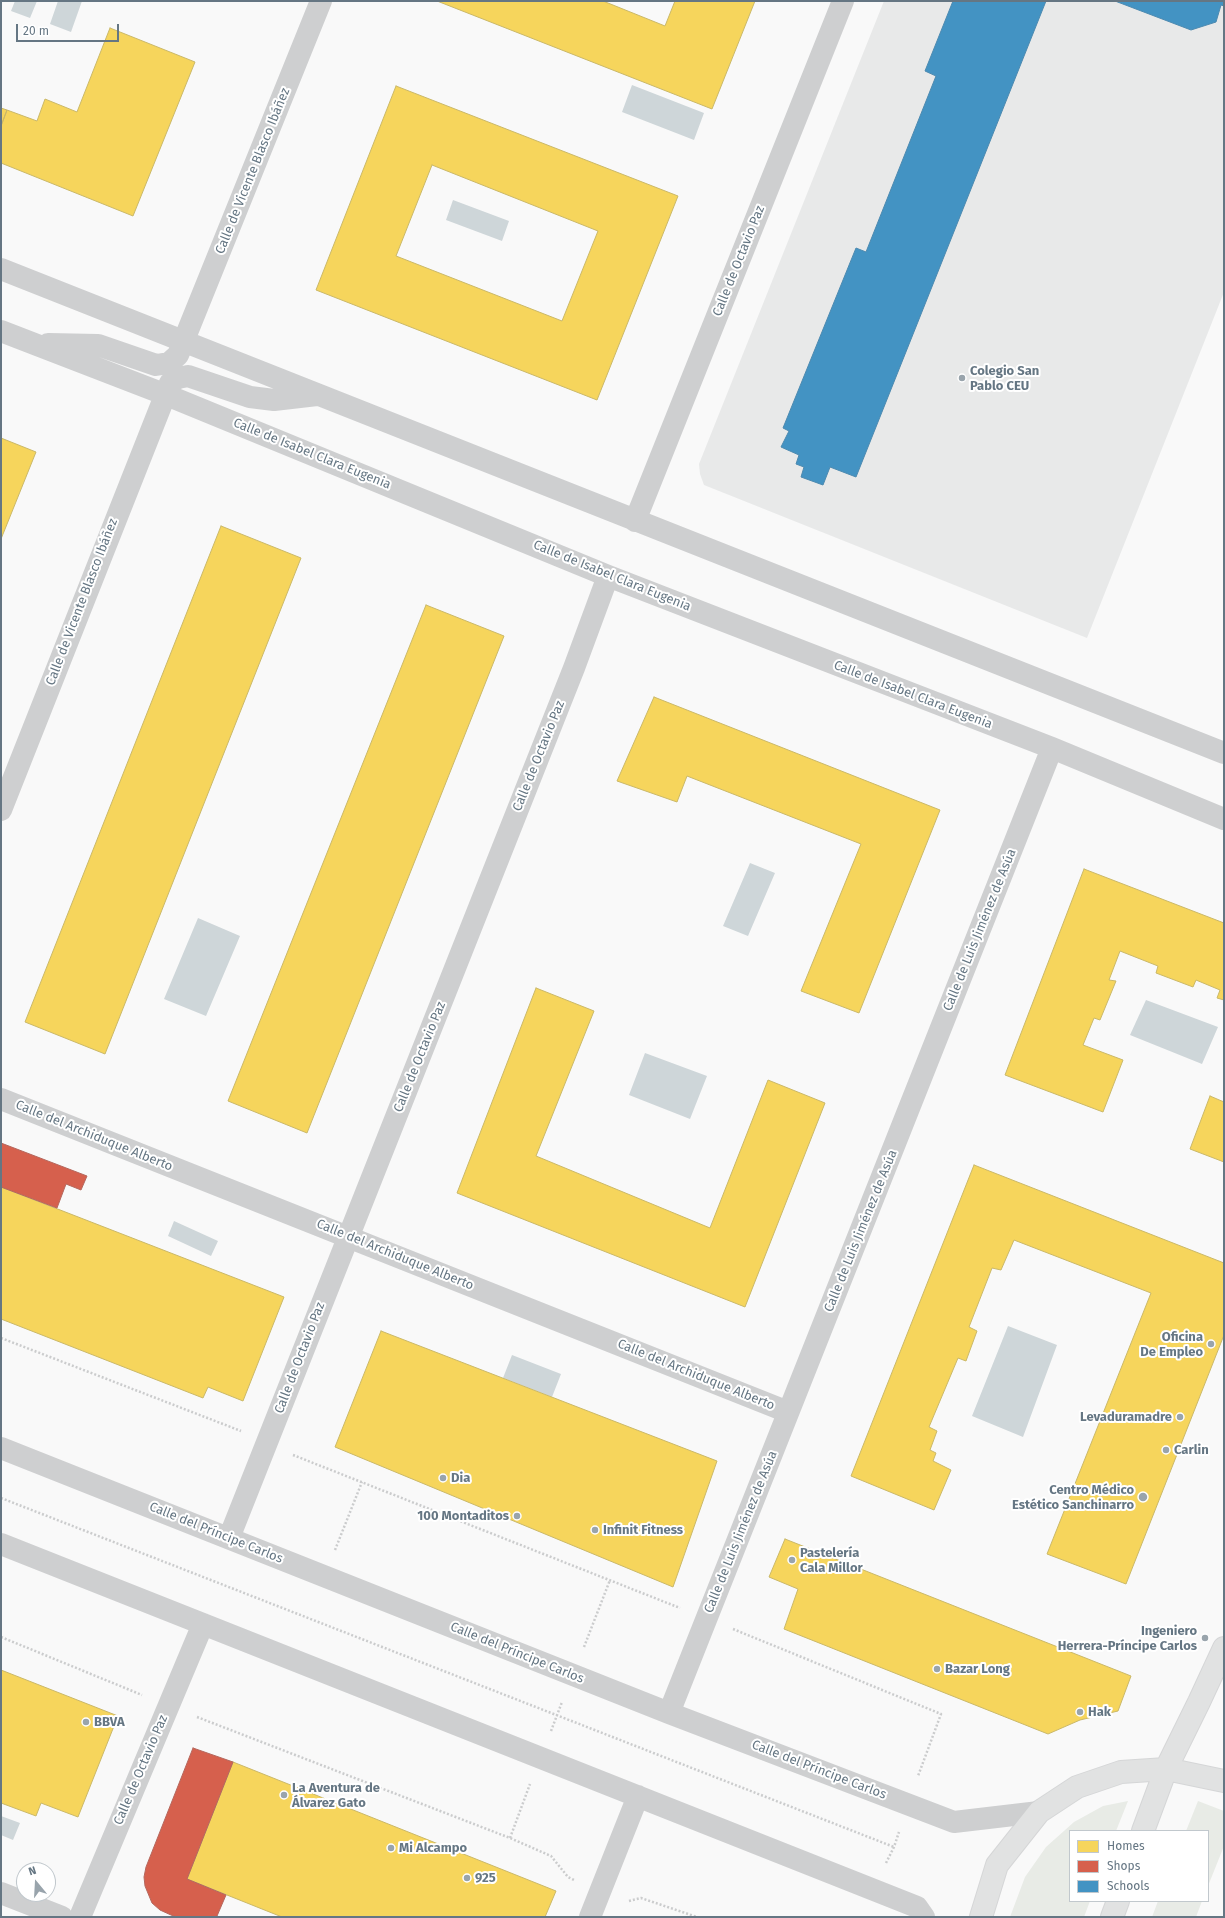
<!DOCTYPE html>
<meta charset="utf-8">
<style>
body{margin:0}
#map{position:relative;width:1225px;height:1918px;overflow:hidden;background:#f9f9f9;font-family:"Fira Sans",sans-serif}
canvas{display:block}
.frame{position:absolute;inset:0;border:2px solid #657683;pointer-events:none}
.legend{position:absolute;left:1069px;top:1830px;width:140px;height:72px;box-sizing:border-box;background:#fff;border:1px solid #c1c8cd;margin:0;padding:5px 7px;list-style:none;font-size:12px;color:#657683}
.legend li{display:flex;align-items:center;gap:8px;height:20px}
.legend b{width:20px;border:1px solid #c1c8cd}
.north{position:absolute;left:16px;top:1862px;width:40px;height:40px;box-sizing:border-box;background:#fff;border:1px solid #c1c8cd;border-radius:50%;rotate:342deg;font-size:11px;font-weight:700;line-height:16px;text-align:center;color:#657683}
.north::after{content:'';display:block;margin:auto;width:14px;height:18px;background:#99a4ac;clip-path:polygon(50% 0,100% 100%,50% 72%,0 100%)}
.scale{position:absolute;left:16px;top:24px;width:103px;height:18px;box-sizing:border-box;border:2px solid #657683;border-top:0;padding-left:5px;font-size:12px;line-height:14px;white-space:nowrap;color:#657683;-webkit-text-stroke:3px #fff;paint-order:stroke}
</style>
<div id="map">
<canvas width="1225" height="1918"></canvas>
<div class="frame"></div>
<ul class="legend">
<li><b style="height:11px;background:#f6d55c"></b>Homes</li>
<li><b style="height:11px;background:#d6604d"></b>Shops</li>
<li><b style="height:11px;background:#4393c3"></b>Schools</li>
</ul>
<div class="north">N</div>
<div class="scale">20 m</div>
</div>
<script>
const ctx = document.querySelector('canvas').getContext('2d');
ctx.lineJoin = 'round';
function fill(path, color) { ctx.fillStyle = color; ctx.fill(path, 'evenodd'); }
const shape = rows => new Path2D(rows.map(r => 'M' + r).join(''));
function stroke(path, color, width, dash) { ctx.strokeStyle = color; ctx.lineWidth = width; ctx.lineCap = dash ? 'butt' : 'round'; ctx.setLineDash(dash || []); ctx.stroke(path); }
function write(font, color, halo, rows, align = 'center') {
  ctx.font = font + ' "Fira Sans",sans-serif'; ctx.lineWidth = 4; ctx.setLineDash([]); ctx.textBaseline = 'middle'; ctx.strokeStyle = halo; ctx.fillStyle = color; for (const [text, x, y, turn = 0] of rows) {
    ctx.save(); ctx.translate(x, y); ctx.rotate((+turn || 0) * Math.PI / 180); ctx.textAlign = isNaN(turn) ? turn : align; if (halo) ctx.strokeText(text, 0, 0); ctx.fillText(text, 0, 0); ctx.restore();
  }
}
fill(shape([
 [884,1,1224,1,1224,292,1087,638,704,485,700,474,699,464]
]), '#e8e9e9');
fill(shape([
 [1128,1801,1116,1831,1070,1831,1070,1901,1090,1901,1084,1917,1010,1917,1025,1877,1046,1847,1074,1822,1103,1806],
 [1198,1801,1224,1811,1224,1846,1208,1886,1208,1831,1186,1831],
 [1158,1901,1202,1901,1196,1917,1152,1917]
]), '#e8ebe6');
fill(shape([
 [15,1,37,1,30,18,11,11],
 [58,1,82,1,71,32,50,24],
 [632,85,704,113,694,140,622,112],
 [453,200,509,221,502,241,446,220],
 [750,863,775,873,748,936,723,926],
 [198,918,240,936,206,1016,164,999],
 [1146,1000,1218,1027,1202,1064,1130,1035],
 [645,1053,707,1076,690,1119,629,1095],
 [174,1221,218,1241,211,1256,168,1236],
 [1008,1326,1057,1345,1023,1437,972,1416],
 [512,1355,561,1374,552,1397,503,1378],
 [1,1816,20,1823,13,1840,1,1835]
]), '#ced6d9');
const homes = shape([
 [437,1,603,1,665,26,675,1,755,1,712,109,437,1],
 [110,28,195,62,133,216,1,163,1,126,7,110,37,121,45,99,77,112,110,28],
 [396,86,678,196,597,400,316,290,396,86],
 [432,165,598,231,562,321,396,256,432,165],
 [1,108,7,110,1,126,1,108],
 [1,438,36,452,1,539,1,438],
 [221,526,301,558,105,1054,25,1022,221,526],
 [426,605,504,636,307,1133,228,1101,426,605],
 [654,697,940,810,859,1013,801,991,861,844,687,776,677,802,617,781,654,697],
 [1084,869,1224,923,1224,1000,1217,998,1220,990,1196,980,1193,987,1156,973,1158,966,1120,951,1109,980,1116,981,1100,1020,1094,1018,1083,1045,1123,1060,1103,1112,1005,1075,1084,869],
 [536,988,594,1011,536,1156,710,1228,768,1080,825,1103,745,1307,457,1193,536,988],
 [1210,1096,1224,1102,1224,1162,1190,1149,1210,1096],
 [974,1165,1224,1263,1224,1335,1126,1584,1047,1554,1151,1293,1014,1240,1001,1270,992,1268,969,1327,977,1331,966,1361,958,1358,929,1427,937,1431,930,1450,936,1453,933,1461,951,1470,934,1510,851,1476,974,1165],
 [1,1187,284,1297,243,1401,208,1387,203,1398,1,1319,1,1187],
 [381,1331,717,1461,673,1587,335,1447,381,1331],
 [785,1539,1131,1676,1118,1711,1080,1720,1048,1734,784,1629,798,1589,769,1577,785,1539],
 [1,1670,118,1716,78,1817,41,1803,36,1816,1,1803,1,1670],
 [233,1762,556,1891,545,1917,282,1917,187,1879,233,1762]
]);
fill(homes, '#f6d55c');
stroke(homes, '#cab868', 1);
const shops = shape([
 [1,1143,87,1176,81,1190,66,1184,57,1208,1,1187,1,1143],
 [193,1748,233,1762,187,1879,226,1895,217,1916,219,1917,176,1917,171,1915,160,1910,152,1903,145,1886,144,1877,146,1867,193,1748]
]);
fill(shops, '#d6604d');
stroke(shops, '#b4675d', 1);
const schools = shape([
 [953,1,1046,1,856,477,830,467,823,485,801,477,804,467,796,464,799,455,781,447,789,431,783,428,856,248,866,252,936,76,925,71,953,1],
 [1115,1,1224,1,1224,6,1221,5,1216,22,1191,30,1115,1]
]);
fill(schools, '#4393c3');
stroke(schools, '#4d8ab0', 1);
const secondary = shape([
 [1143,1831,1166,1769,1199,1702,1224,1648],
 [981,1917,997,1865,1039,1812,1077,1787,1121,1772,1166,1769,1224,1781],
 [1112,1917,1118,1901]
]);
stroke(secondary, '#d5d6d7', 24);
stroke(shape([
 [1,1338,241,1431],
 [293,1455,680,1608],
 [1,1498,894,1847],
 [335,1550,362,1482],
 [733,1629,941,1714,918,1776],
 [1,1637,142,1695],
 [584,1647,610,1580],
 [197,1717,510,1838,551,1856,568,1877,574,1880],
 [551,1731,562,1702],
 [510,1838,530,1784],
 [886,1863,894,1847,899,1832],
 [629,1901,641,1898,697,1917]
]), '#cbcccd', 2.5, [2, 2]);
stroke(shape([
 [1,269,1224,753],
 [1,331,164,394,608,576,1052,748,1224,819],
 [48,344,98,345,156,365,169,363,178,355,321,1],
 [635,521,843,1],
 [1,810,170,383,178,378,188,376,250,397,274,400,317,395],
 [1,1099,788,1412],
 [1,1448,669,1713,954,1822,1039,1812],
 [229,1538,574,668,608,576],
 [1,1544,917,1907,924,1917],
 [669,1713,1052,748],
 [1,1893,62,1917],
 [80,1917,203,1624],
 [590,1917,638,1796]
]), '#cecfd0', 22);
stroke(secondary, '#e1e2e2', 22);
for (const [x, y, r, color] of [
 [962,378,4,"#99a4ac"],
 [1211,1344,4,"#99a4ac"],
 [1180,1417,4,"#99a4ac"],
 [1166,1450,4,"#99a4ac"],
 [443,1478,4,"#99a4ac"],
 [1143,1497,5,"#99a4ac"],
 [517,1516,4,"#99a4ac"],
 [595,1530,4,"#99a4ac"],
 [792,1560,4,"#99a4ac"],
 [1205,1638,4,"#99a4ac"],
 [937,1669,4,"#99a4ac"],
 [1080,1712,4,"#99a4ac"],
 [86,1722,4,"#99a4ac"],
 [284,1795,4,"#99a4ac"],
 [391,1848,4,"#99a4ac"],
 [467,1878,4,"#99a4ac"]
]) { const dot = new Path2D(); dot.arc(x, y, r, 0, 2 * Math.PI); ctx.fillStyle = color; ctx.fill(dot); stroke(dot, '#fff', 1.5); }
write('13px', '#657683', '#fff', [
 ["Calle de Vicente Blasco Ibáñez",253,171,-68],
 ["Calle de Octavio Paz",739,261,-68],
 ["Calle de Isabel Clara Eugenia",312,454,22],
 ["Calle de Isabel Clara Eugenia",612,576,22],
 ["Calle de Vicente Blasco Ibáñez",82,602,-69],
 ["Calle de Isabel Clara Eugenia",913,695,21],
 ["Calle de Octavio Paz",539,756,-68],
 ["Calle de Luis Jiménez de Asúa",980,930,-68],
 ["Calle de Octavio Paz",420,1057,-68],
 ["Calle del Archiduque Alberto",94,1136,22],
 ["Calle de Luis Jiménez de Asúa",861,1231,-68],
 ["Calle del Archiduque Alberto",395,1255,22],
 ["Calle de Octavio Paz",300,1358,-69],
 ["Calle del Archiduque Alberto",696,1375,22],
 ["Calle de Luis Jiménez de Asúa",741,1532,-68],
 ["Calle del Príncipe Carlos",216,1533,22],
 ["Calle del Príncipe Carlos",517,1653,22],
 ["Calle de Octavio Paz",141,1770,-67],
 ["Calle del Príncipe Carlos",819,1770,21]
]);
write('bold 13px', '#657683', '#fff', [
 ["Colegio San",970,371],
 ["Pablo CEU",970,386],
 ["Oficina",1203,1337,"right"],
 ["De Empleo",1203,1352,"right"],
 ["Levaduramadre",1172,1417,"right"],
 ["Carlin",1174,1450],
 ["Dia",451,1478],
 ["Centro Médico",1134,1490,"right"],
 ["Estético Sanchinarro",1134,1505,"right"],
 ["100 Montaditos",509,1516,"right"],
 ["Infinit Fitness",603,1530],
 ["Pastelería",800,1553],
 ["Cala Millor",800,1568],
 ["Ingeniero",1197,1631,"right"],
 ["Herrera-Príncipe Carlos",1197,1646,"right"],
 ["Bazar Long",945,1669],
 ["Hak",1088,1712],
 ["BBVA",94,1722],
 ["La Aventura de",292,1788],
 ["Álvarez Gato",292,1803],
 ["Mi Alcampo",399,1848],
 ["925",475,1878]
], 'left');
</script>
